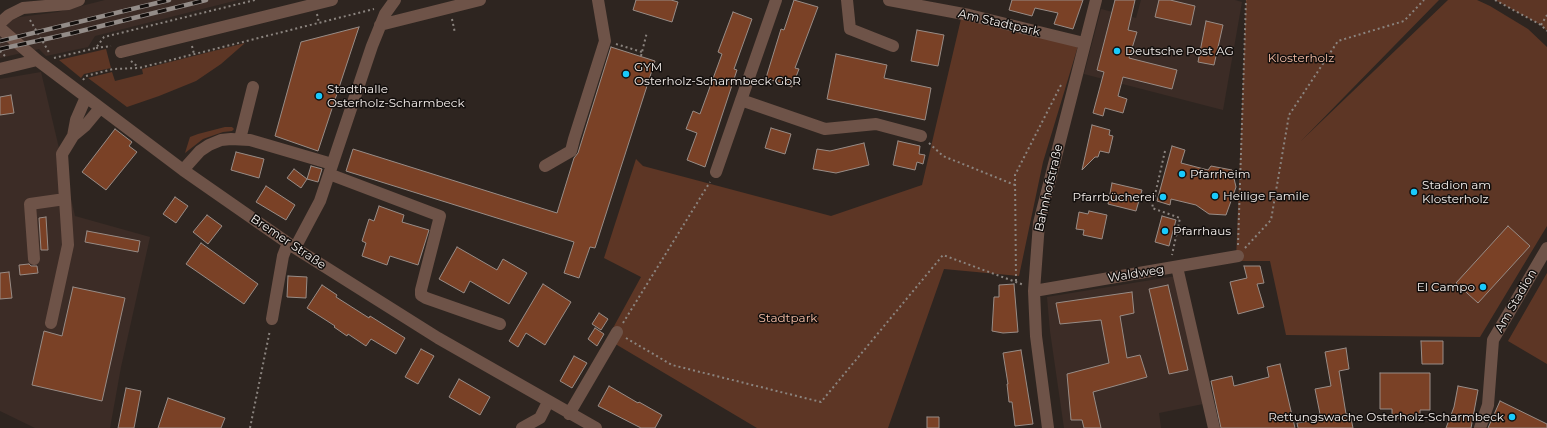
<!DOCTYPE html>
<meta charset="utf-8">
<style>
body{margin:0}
canvas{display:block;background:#2e2520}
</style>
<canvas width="1547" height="428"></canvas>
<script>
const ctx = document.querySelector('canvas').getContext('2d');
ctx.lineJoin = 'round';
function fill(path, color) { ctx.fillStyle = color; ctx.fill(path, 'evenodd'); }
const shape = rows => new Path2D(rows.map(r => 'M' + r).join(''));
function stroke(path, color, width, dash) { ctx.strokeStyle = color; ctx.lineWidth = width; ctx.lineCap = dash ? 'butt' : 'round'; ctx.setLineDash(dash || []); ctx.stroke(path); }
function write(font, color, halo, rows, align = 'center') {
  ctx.font = font + ' Montserrat,sans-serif'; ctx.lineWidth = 3; ctx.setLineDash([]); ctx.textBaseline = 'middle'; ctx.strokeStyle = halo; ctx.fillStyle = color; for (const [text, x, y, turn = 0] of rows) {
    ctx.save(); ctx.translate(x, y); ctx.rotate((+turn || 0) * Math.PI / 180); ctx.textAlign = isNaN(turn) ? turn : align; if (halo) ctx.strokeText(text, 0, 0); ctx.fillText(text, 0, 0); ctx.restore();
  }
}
fill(shape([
 [105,0,238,0,95,36,88,47,46,56,39,49,0,58,0,23,20,17,58,12],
 [1141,0,1235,0,1242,2,1223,110,1084,74,1101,9,1136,18],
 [41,72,75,216,150,237,121,367,110,428,35,428,0,411,0,79],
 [1176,276,1203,404,1159,413,1161,428,1064,428,1050,331,1047,297]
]), '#3c2c26');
fill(shape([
 [1246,0,1439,0,1301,141,1448,0,1477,0,1490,6,1528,29,1547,47,1547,226,1480,337,1286,335,1270,261,1236,261],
 [1495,0,1547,0,1547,31,1541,25],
 [961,19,1078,46,1043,162,1019,276,944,269,888,428,757,428,607,339,641,277,604,258,636,159,643,166,831,216,922,185],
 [245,43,221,64,196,81,159,96,127,107,88,78,112,72,115,81,143,74,142,69],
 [106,49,111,68,84,74,81,78,59,60],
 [225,127,232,127,234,129,232,131,223,132,203,139,185,153,190,137,198,134],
 [1547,273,1547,364,1508,341]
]), '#5d3625');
const building = shape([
 [636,0,671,0,678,2,672,22,633,10,636,0],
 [794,0,818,7,795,68,799,69,792,87,766,78,781,29,784,30,794,0],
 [1012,0,1083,0,1073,29,1054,24,1058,13,1035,8,1032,16,1009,10,1012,0],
 [1115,0,1135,0,1128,30,1137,32,1129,58,1177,70,1172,89,1123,77,1118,96,1127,99,1123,113,1105,108,1103,116,1093,113,1104,72,1097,70,1115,0],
 [1159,0,1170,0,1195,6,1191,25,1155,17,1159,0],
 [733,12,752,19,734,69,737,70,705,167,687,160,697,133,686,129,693,111,700,114,722,54,718,52,733,12],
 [1206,21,1223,25,1214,65,1198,62,1206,21],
 [359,27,318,151,275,136,301,42,359,27],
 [917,30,944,35,938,66,911,61,917,30],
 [611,47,655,61,595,248,590,247,579,278,564,273,574,242,346,171,353,149,557,213,574,158,578,153,611,47],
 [836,54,887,65,884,78,931,88,925,120,827,99,836,54],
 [11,95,14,113,0,115,0,97,11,95],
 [1092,125,1110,130,1109,135,1113,136,1109,153,1100,151,1098,157,1095,157,1082,170,1092,125],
 [771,128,791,134,785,154,765,148,771,128],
 [115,129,132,142,129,146,137,152,106,190,82,172,115,129],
 [898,141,920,146,919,154,925,155,923,164,917,162,915,170,893,165,898,141],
 [864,143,869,165,836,173,813,169,817,149,830,151,864,143],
 [1172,146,1185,150,1181,163,1208,170,1211,166,1232,170,1236,187,1226,215,1209,214,1196,205,1171,199,1170,205,1157,201,1172,146],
 [236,152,264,159,259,178,231,170,236,152],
 [311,166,322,169,318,182,307,179,311,166],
 [294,169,307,179,301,188,287,178,294,169],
 [1112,183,1142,190,1136,211,1108,204,1112,183],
 [266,186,295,205,286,220,256,202,266,186],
 [175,197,188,206,176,223,163,214,175,197],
 [379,206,404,215,402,222,429,230,418,265,390,256,387,265,362,256,366,243,362,241,369,219,374,221,379,206],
 [1089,211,1107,215,1102,239,1083,235,1084,230,1076,229,1079,212,1088,214,1089,211],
 [207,215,222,226,208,244,193,232,207,215],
 [1162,216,1176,220,1169,246,1155,242,1162,216],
 [46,217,48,250,41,250,39,218,46,217],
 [1508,226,1530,246,1478,303,1456,283,1508,226],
 [87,231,140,241,138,252,85,242,87,231],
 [201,243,258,284,244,304,186,264,201,243],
 [457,247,497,270,503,259,527,273,509,304,470,281,464,293,439,279,457,247],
 [29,264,31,266,37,266,38,273,20,275,19,265,29,264],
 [1244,266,1260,266,1264,283,1257,284,1264,307,1238,314,1230,282,1247,278,1244,266],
 [9,272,12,298,0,299,0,273,9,272],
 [288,276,307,277,306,298,287,297,288,276],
 [543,284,571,302,545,345,526,333,518,347,509,341,543,284],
 [1014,284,1018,332,1003,333,992,331,994,297,999,297,999,285,1014,284],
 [322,285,337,295,336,297,369,318,370,316,405,338,396,354,371,339,366,346,348,334,347,336,334,327,335,326,307,308,322,285],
 [1168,285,1188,370,1169,374,1149,289,1168,285],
 [73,287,125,298,102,401,32,385,44,331,62,336,73,287],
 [1132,292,1134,313,1120,316,1127,358,1140,355,1147,377,1093,392,1101,428,1084,428,1082,420,1071,420,1067,374,1109,363,1101,320,1060,324,1056,303,1132,292],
 [599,313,608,319,601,330,592,324,599,313],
 [595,328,604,334,597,346,588,339,595,328],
 [1421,341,1443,341,1443,364,1422,364,1421,341],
 [1346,348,1349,369,1339,371,1346,414,1350,413,1353,428,1298,428,1297,423,1321,419,1315,389,1331,386,1325,352,1346,348],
 [421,349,434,356,418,384,405,377,421,349],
 [1021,350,1033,424,1015,426,1012,402,1009,402,1007,384,1008,384,1003,353,1021,350],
 [574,356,587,363,572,388,560,381,574,356],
 [1280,364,1295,428,1221,428,1211,381,1232,376,1234,386,1269,377,1267,367,1280,364],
 [1380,373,1430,373,1430,410,1420,410,1420,418,1392,419,1392,409,1380,409,1380,373],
 [459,379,490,397,480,415,449,397,459,379],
 [609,386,638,403,639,402,662,415,655,428,641,428,598,406,609,386],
 [1458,386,1478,390,1471,428,1446,428,1454,407,1458,386],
 [126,388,141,391,134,428,118,428,126,388],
 [168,398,225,418,221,428,158,428,168,398],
 [1500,401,1547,424,1547,428,1488,428,1500,401],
 [927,417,939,417,939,428,927,428,927,417]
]);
fill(building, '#7a4126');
stroke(building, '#988c86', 1);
stroke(shape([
 [1495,0,1541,25,1547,31],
 [317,14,319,23],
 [452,19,455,33],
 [30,20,50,54],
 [1541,25,1547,15],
 [616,44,642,52],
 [192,46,194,54],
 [96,48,111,46],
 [0,51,5,56],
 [641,56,647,32],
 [54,58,96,48,104,37,255,0],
 [131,61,138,67],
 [83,80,86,76,113,69,139,68,374,9],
 [929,143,943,156,1015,185],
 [1165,151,1152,208,1180,218,1172,255],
 [1238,245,1246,0],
 [1245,248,1271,220,1289,115,1338,41,1404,21,1424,0],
 [1016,281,1015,175,1061,85],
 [623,323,710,182],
 [626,338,672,365,821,402,943,255,1024,285],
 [250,428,270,330]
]), '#8b847f', 2, [2, 3]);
stroke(shape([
 [847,0,850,29,893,46],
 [889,0,969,15,1084,43],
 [0,23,9,15,23,8,68,4,79,0],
 [380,25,480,0],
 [0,28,37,60,183,170,295,248,438,338,596,428],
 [121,52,332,0],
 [0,69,37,60],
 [741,100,825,129,876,124,921,136],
 [73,136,76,120,86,97],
 [240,139,253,87],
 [545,166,571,151,574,139,605,41,598,0],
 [183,170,200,151,209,145,221,140,231,139,250,140,332,164],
 [716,172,776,0],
 [329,174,440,216,421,290,421,295,426,298,500,324],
 [295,248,320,201,372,46,385,14,395,0],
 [34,259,30,204,65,199],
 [1177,267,1214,428],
 [1034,291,1238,256],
 [272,319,283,256,288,243],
 [51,323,68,245,62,154,73,136,85,126,100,108],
 [569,414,617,332],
 [522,428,540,418,548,402],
 [1048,428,1036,336,1034,291,1039,223,1096,0],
 [1480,428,1488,405,1493,340,1547,248]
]), '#6e5348', 12);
const rail = shape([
 [0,41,169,0],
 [0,49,73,33,206,0]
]);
stroke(rail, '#938c88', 4.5);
stroke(rail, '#130f0d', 3, [9]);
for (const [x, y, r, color] of [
 [1117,51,4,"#19cafc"],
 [626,74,4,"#19cafc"],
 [319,96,4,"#19cafc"],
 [1182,174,4,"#19cafc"],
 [1414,192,4,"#19cafc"],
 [1215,196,4,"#19cafc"],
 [1163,197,4,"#19cafc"],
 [1165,231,4,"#19cafc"],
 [1483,287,4,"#19cafc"],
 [1512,417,4,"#19cafc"]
]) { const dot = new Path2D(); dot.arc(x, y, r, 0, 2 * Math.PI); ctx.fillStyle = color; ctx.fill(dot); stroke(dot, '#130f0d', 1.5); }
write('12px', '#f4eeeb', '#130f0d', [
 ["Am Stadtpark",999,23,13],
 ["Bahnhofstraße",1049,188,-77],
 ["Bremer Straße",288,242,34],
 ["Waldweg",1136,274,-9],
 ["Am Stadion",1516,301,-60]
]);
write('12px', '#f4eeeb', '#130f0d', [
 ["Deutsche Post AG",1125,51],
 ["GYM",634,67],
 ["Osterholz-Scharmbeck GbR",634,81],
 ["Stadthalle",327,89],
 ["Osterholz-Scharmbeck",327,103],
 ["Pfarrheim",1190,174],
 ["Stadion am",1422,185],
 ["Klosterholz",1422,199],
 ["Heilige Famile",1223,196],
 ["Pfarrbücherei",1155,197,"right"],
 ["Pfarrhaus",1173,231],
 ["El Campo",1475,287,"right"],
 ["Rettungswache Osterholz-Scharmbeck",1504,417,"right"]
], 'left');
write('12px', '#f5bea7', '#130f0d', [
 ["Klosterholz",1301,58],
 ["Stadtpark",788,318]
]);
</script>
